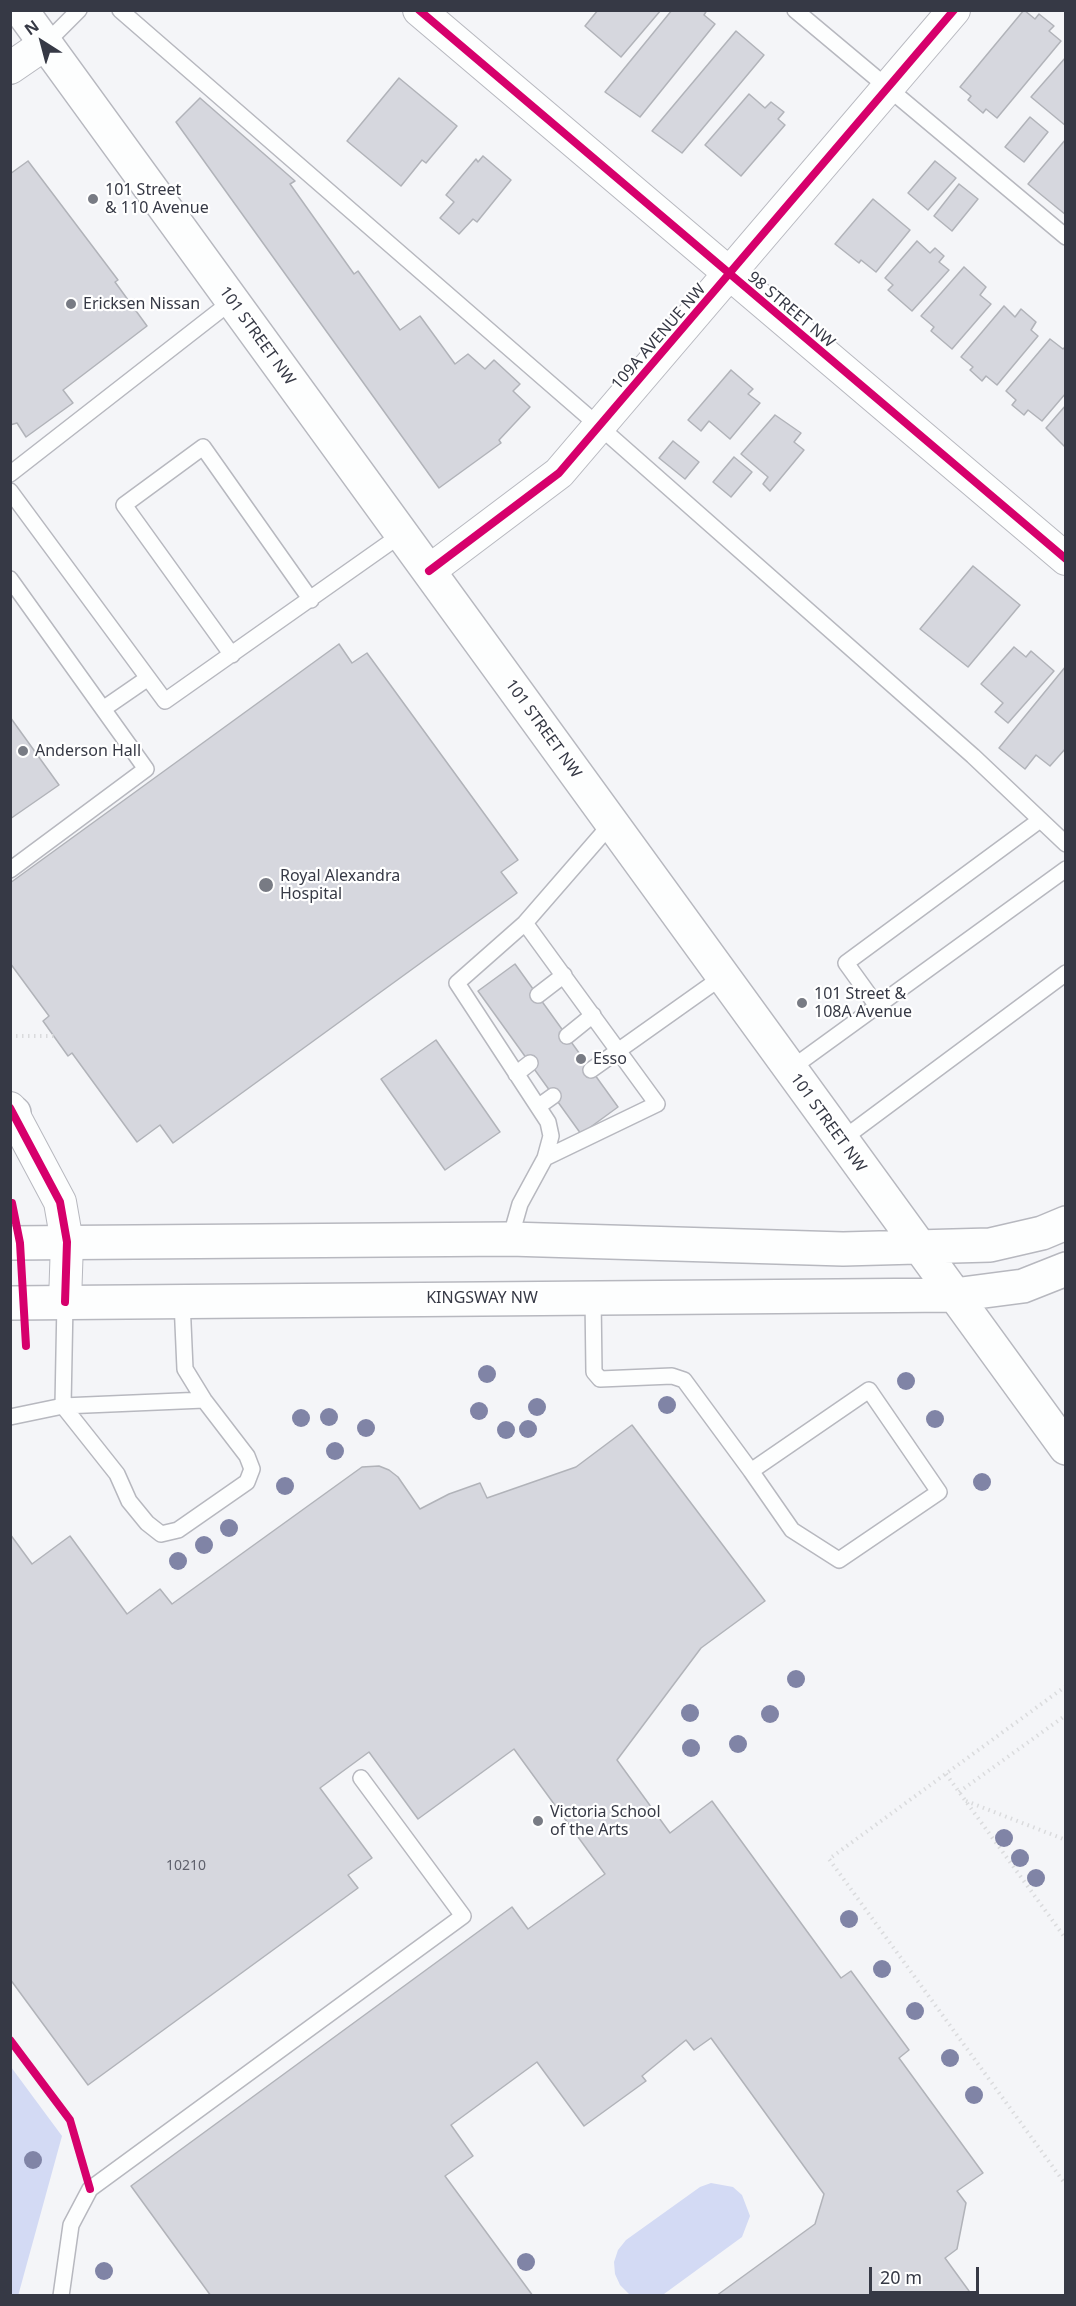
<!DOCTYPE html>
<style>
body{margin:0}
#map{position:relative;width:1076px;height:2306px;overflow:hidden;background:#f4f5f8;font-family:"Noto Sans",sans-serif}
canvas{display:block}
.frame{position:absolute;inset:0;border:12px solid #363945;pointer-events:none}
.north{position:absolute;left:12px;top:12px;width:60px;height:60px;-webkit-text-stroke:4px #fff;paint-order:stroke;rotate:324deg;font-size:16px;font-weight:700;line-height:24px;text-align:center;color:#363945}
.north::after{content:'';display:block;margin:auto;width:21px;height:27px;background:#363945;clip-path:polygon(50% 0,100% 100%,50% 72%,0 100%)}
.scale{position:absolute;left:869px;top:2267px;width:110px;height:27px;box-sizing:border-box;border:3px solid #363945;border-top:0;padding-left:8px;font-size:18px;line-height:21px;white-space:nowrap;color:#363945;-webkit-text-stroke:4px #fff;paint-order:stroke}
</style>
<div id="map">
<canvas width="1076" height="2306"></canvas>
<div class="frame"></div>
<div class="north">N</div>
<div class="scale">20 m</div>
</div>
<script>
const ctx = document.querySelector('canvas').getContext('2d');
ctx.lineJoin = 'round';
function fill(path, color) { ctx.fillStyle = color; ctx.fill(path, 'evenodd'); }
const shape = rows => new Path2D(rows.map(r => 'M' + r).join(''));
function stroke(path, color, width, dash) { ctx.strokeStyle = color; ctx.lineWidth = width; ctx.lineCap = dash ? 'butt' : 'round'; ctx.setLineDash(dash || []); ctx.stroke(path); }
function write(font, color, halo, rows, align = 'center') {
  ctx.font = font + ' "Noto Sans",sans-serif'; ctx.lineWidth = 4.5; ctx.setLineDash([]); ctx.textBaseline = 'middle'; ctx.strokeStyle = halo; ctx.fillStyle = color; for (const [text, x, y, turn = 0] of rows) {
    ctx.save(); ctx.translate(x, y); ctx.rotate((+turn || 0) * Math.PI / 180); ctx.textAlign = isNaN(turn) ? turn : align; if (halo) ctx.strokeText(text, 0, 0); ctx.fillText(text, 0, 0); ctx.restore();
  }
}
fill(shape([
 [11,2067,62,2136,18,2296,10,2295],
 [711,2183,733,2187,742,2195,750,2216,742,2237,664,2294,629,2294,620,2285,615,2274,614,2262,618,2250,626,2240,700,2187]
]), '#d3daf4');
const building = shape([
 [598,10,661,10,621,57,585,26,598,10],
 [672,10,707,10,704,15,715,24,640,117,605,92,672,10],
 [1024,10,1035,19,1039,14,1054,26,1049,31,1061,41,997,118,986,109,983,113,968,100,971,96,960,87,1024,10],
 [736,31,764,55,682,153,652,131,736,31],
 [1066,57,1066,126,1031,97,1066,57],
 [399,78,457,126,426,163,422,160,401,186,347,141,399,78],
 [749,94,765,108,771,102,784,112,778,119,785,125,741,176,705,145,749,94],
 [200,98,295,181,290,184,354,274,358,271,400,330,420,316,455,364,468,354,485,369,494,360,520,384,513,391,530,407,499,440,501,443,439,488,176,122,200,98],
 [1030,117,1048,132,1024,162,1005,147,1030,117],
 [1066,139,1066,215,1028,184,1066,139],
 [483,156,511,180,477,222,473,219,459,234,440,218,454,202,446,195,476,159,478,162,483,156],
 [28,161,118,280,115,282,147,326,63,390,73,403,26,437,17,423,10,425,10,174,28,161],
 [935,161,956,178,928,210,908,193,935,161],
 [959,184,978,199,952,231,934,216,959,184],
 [873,199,910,230,876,272,861,260,859,263,835,244,873,199],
 [917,241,930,253,935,248,944,256,939,262,949,270,912,311,888,290,893,285,885,278,917,241],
 [964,267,986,287,980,295,991,304,952,349,931,331,934,327,921,316,964,267],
 [1004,306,1015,317,1021,309,1036,322,1031,330,1038,336,997,385,986,376,982,381,970,370,973,367,961,357,1004,306],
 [1050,339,1063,349,1066,346,1066,393,1042,421,1028,410,1024,415,1012,405,1016,400,1006,391,1050,339],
 [731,370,753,389,748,394,760,403,730,439,709,421,701,431,688,420,731,370],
 [1066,405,1066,448,1046,428,1066,405],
 [775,415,801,433,794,442,804,450,770,491,763,484,768,477,741,454,775,415],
 [673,441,699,462,685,479,659,458,673,441],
 [734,457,752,472,731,497,713,482,734,457],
 [973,566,1020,605,968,667,920,629,973,566],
 [339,644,352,663,367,653,518,860,501,872,517,893,173,1143,160,1125,137,1142,72,1053,68,1056,43,1021,49,1016,10,963,10,883,339,644],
 [1014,647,1026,657,1031,651,1054,671,1008,723,995,712,1003,703,981,684,1014,647],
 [1066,666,1066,748,1050,766,1036,755,1025,769,999,748,1066,666],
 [10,717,59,785,10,819,10,717],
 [515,964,618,1107,581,1134,478,991,515,964],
 [436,1040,500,1132,445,1170,381,1079,436,1040],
 [632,1425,765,1601,701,1648,617,1760,670,1833,712,1801,841,1978,851,1971,909,2050,899,2058,983,2173,957,2191,966,2203,957,2249,945,2258,969,2291,962,2296,716,2296,815,2224,824,2194,711,2038,694,2050,686,2040,642,2076,646,2081,584,2126,537,2062,451,2125,473,2156,445,2176,533,2296,211,2296,131,2186,512,1907,528,1929,605,1874,514,1749,418,1819,369,1752,320,1788,372,1858,348,1875,358,1888,88,2085,10,1979,10,1534,32,1564,70,1536,127,1614,160,1589,172,1604,362,1467,379,1466,389,1470,398,1477,420,1509,449,1494,480,1483,487,1498,576,1467,632,1425]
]);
fill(building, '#d6d7de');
stroke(building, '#b1b3b9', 1.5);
const service = shape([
 [120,10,600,427,973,756,1066,844],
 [795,10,1066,237],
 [45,44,79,10],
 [10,474,232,301],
 [10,491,165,701,402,534],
 [10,579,146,769,10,870],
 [232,655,124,505,203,447,311,600],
 [103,709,148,678],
 [525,923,657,1104,545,1158],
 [538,995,564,975],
 [877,1006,846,963,1040,820],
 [567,1036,593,1015],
 [591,1070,722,977],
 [789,1070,1066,869],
 [516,1074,530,1063],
 [539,1106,553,1096],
 [840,1141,1066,973],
 [510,1239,520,1204,545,1158,551,1136,548,1122,457,983,525,923,611,824],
 [593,1297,594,1372,600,1379,672,1376,684,1380,751,1471,869,1390,939,1492,839,1560,792,1530,751,1471],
 [63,1406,117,1474,129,1501,147,1523,161,1534,178,1530,247,1482,252,1469,247,1456,204,1400,185,1369,182,1301],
 [63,1406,204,1400],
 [10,1417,63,1406,65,1302],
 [61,2296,71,2225,90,2189,463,1916,361,1778]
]);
const minor = shape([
 [419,10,1066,559],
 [10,68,45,44],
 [429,571,559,473,954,10],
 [10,1108,60,1202,67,1242,65,1302]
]);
const secondary = shape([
 [21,10,1066,1448],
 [10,1126,14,1113],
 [10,1243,510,1239,843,1249,990,1245,1042,1233,1066,1223],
 [10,1303,954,1295,1023,1286,1066,1269]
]);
stroke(service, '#b7b8bf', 18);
stroke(minor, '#b7b8bf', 34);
stroke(secondary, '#b7b8bf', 36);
stroke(shape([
 [10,1036,55,1036],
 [1066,1686,829,1859,1066,2185],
 [946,1774,1066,1939],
 [959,1792,1066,1715],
 [966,1801,1066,1840]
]), '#dadbdd', 4, [1.5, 4.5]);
stroke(service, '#fdfefe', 15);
stroke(minor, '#fdfefe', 32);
stroke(secondary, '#fdfefe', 33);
stroke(shape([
 [419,10,1066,559],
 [429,571,559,473,954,10],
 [10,1108,60,1202,67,1242,65,1302],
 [12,1203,20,1243,26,1346],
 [10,2040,70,2120,90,2189]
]), '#d6006c', 8);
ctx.fillStyle = '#8084a6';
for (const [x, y] of [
 [487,1374],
 [906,1381],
 [667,1405],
 [537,1407],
 [479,1411],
 [329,1417],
 [301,1418],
 [935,1419],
 [366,1428],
 [528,1429],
 [506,1430],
 [335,1451],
 [982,1482],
 [285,1486],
 [229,1528],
 [204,1545],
 [178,1561],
 [796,1679],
 [690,1713],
 [770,1714],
 [738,1744],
 [691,1748],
 [1004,1838],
 [1020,1858],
 [1036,1878],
 [849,1919],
 [882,1969],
 [915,2011],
 [950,2058],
 [974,2095],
 [33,2160],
 [526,2262],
 [104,2271]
]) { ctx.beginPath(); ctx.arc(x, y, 9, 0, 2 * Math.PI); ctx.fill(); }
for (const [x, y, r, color] of [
 [93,199,6,"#787b84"],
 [71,304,6,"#787b84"],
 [23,751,6,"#787b84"],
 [266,885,8,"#787b84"],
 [802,1003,6,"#787b84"],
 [581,1059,6,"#787b84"],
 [538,1821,6,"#787b84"]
]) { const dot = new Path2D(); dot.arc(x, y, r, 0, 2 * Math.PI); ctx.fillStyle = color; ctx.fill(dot); stroke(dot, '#fff', 2); }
write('14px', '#5e606b', null, [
 ["10210",186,1866]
]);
write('16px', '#363945', '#fff', [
 ["101 Street",105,190],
 ["& 110 Avenue",105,208],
 ["Ericksen Nissan",83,304],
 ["Anderson Hall",35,751],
 ["Royal Alexandra",280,876],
 ["Hospital",280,894],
 ["101 Street &",814,994],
 ["108A Avenue",814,1012],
 ["Esso",593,1059],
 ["Victoria School",550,1812],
 ["of the Arts",550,1830]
], 'left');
write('16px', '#363945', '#fff', [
 ["98 STREET NW",791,310,40],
 ["101 STREET NW",257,336,54],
 ["109A AVENUE NW",659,337,-49],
 ["101 STREET NW",543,729,54],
 ["101 STREET NW",828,1123,54],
 ["KINGSWAY NW",482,1298]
]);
</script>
